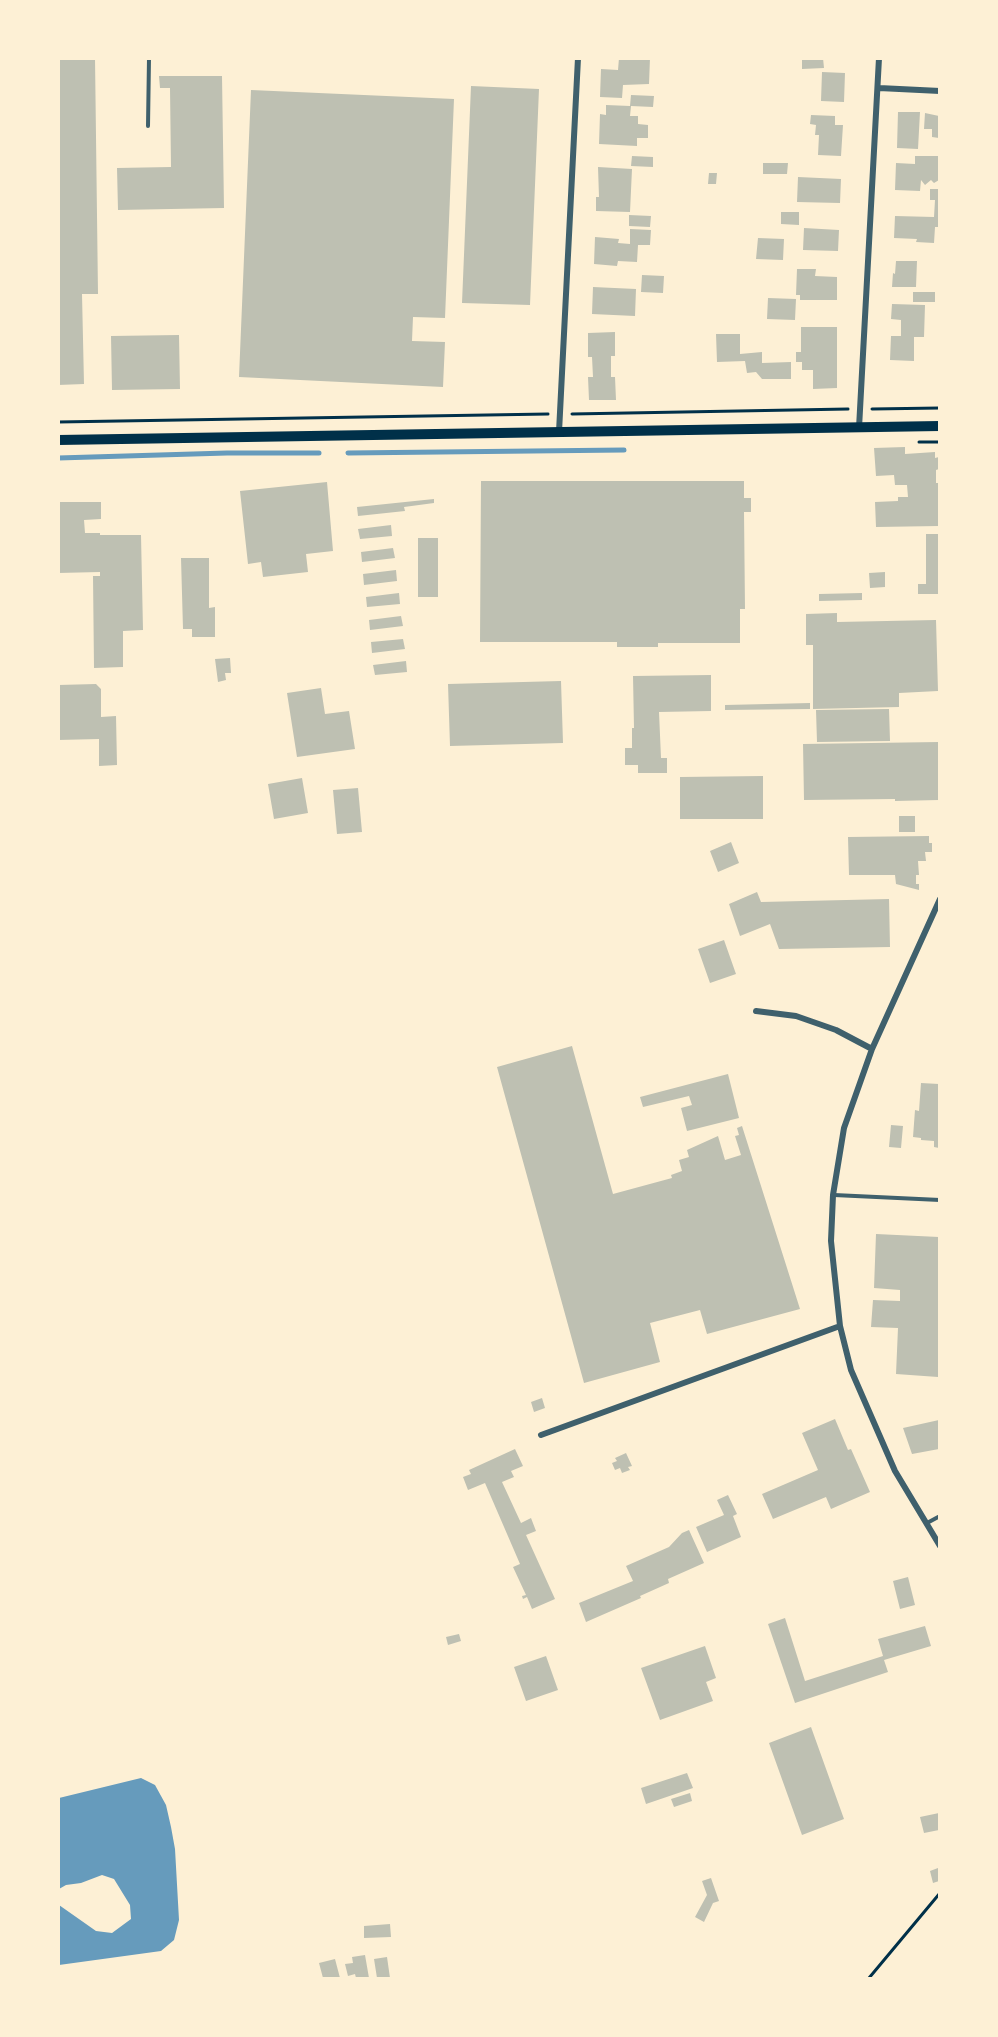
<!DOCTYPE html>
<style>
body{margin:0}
#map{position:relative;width:998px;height:2037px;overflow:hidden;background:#fdf0d5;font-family:Montserrat,sans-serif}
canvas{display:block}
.frame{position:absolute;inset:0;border:60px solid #fdf0d5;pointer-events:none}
</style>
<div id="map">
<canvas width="998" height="2037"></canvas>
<div class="frame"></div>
</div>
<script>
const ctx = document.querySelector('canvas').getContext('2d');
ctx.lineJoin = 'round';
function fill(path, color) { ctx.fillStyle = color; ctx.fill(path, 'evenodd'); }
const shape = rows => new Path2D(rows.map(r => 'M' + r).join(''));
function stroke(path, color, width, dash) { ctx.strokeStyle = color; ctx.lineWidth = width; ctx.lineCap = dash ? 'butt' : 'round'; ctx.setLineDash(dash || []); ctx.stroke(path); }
fill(shape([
 [141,1778,155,1785,166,1805,171,1827,175,1849,179,1920,174,1940,161,1951,59,1965,59,1905,96,1931,112,1933,131,1919,130,1905,114,1879,102,1875,81,1883,66,1885,59,1889,59,1798]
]), '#669bbc');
stroke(shape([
 [348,453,624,450],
 [58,458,227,453,319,453]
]), '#669bbc', 5);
fill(shape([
 [58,58,95,58,98,294,82,294,84,384,58,385],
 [619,58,650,58,649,84,623,85,622,98,600,97,601,69,618,70],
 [802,58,823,58,824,68,802,69],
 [822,72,845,73,844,102,821,101],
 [159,76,222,76,224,208,118,210,117,168,171,167,170,88,160,88],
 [471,86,539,89,530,305,462,303],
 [251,90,454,99,445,318,413,317,412,341,445,342,443,387,239,377],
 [631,95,654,96,653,107,631,106,630,116,638,116,638,124,648,125,648,138,637,138,637,146,599,144,600,114,606,115,606,105,630,106],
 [898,112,920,112,918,149,897,148],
 [925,113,939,116,939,138,932,137,932,129,924,129],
 [811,115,835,116,835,125,843,125,841,156,818,155,819,135,815,135,816,125,810,124],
 [632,156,653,157,653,167,631,166],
 [915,156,939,156,939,180,934,183,931,180,925,185,921,180,920,191,895,190,896,163,915,164],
 [763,163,788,163,787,174,763,174],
 [598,167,632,169,630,212,596,211,596,197,599,197],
 [709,173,717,173,716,184,708,184],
 [798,177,841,179,840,203,797,202],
 [930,189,939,189,939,227,935,227,934,243,916,242,917,239,894,238,895,216,934,217,935,200,930,200],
 [781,212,799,212,799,225,781,224],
 [629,215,651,216,650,227,629,226],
 [804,228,839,230,838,251,803,250],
 [630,229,651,230,650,245,638,245,637,262,618,261,617,266,594,264,595,237,619,239,618,243,630,244],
 [758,238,784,239,783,260,756,259],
 [896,261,917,261,916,287,892,287,893,273,895,274],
 [797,269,816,269,815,276,837,277,837,300,800,300,800,295,796,295],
 [642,275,664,276,663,293,641,292],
 [593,287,636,289,635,316,592,314],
 [913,292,935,292,935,302,913,302],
 [768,298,796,299,795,320,767,319],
 [892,304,925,305,924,337,914,337,914,361,890,360,891,336,901,336,901,320,891,319],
 [801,327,837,327,837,388,813,389,813,370,802,370,802,362,796,362,796,352,801,352],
 [615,332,615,356,611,356,611,377,615,377,616,400,589,400,588,377,593,377,592,357,588,357,588,333],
 [716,334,740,334,740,354,762,352,762,363,791,362,791,379,762,379,756,372,747,373,745,361,717,362],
 [179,335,180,389,112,390,111,336],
 [905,447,905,454,935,452,935,458,939,457,939,469,936,470,936,483,939,483,939,526,876,527,875,502,898,501,898,497,908,497,907,485,895,485,894,475,876,476,874,448],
 [481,481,744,481,744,498,751,498,751,512,744,512,745,609,740,609,740,643,658,643,658,647,617,647,617,642,480,642],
 [327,482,333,551,306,554,308,572,263,577,261,562,248,564,240,491],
 [434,499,434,503,404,507,405,511,358,516,357,507],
 [58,502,101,502,101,519,84,520,85,533,100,533,100,535,141,535,143,630,123,631,123,667,94,668,93,576,100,576,100,572,58,573],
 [391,525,392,536,360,539,358,529],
 [926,534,939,534,939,594,918,594,918,584,926,584],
 [418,538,438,538,438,597,418,597],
 [393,548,395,558,362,562,361,552],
 [181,558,209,558,209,608,215,607,215,637,192,637,192,629,183,629],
 [396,570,397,581,364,585,363,574],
 [885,572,885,587,870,588,869,573],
 [399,593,400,604,367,607,366,597],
 [862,593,862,600,819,601,819,594],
 [837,613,837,622,936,620,938,691,899,693,899,707,813,709,813,645,806,645,806,614],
 [401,616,403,626,370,630,369,620],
 [403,639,405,649,372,653,371,642],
 [230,658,231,673,225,673,226,680,218,682,215,659],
 [406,661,407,672,375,675,373,665],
 [711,675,711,711,659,712,661,758,667,758,667,773,638,773,638,765,625,765,625,748,632,748,632,728,634,728,633,676],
 [561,681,563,743,450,746,448,684],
 [96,684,101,689,101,717,116,716,117,765,99,766,99,739,58,740,58,685],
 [321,688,325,714,349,711,355,749,297,757,287,693],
 [810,703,810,709,725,710,725,705],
 [889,709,890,741,817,742,816,710],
 [939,742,939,800,895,801,895,799,804,800,803,744],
 [763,776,763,819,680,819,680,777],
 [302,778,308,813,274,819,268,784],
 [358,788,362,832,337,834,333,790],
 [899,816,915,816,915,832,899,832],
 [929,836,929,843,932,843,932,852,925,852,926,861,918,861,919,875,916,875,916,884,919,884,919,890,896,884,895,875,849,875,848,837],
 [731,842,739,863,718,872,710,851],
 [757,892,761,902,889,899,890,947,779,949,770,924,740,936,729,904],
 [724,940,736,974,710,983,698,949],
 [572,1046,613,1194,672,1178,671,1175,682,1171,679,1160,689,1157,687,1150,718,1136,725,1160,741,1155,735,1136,739,1135,737,1128,742,1126,800,1309,707,1334,700,1310,650,1323,660,1362,584,1383,497,1067],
 [728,1074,739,1118,687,1131,681,1108,692,1105,689,1096,643,1107,640,1097],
 [921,1083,939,1084,939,1148,934,1147,934,1141,921,1140,921,1138,913,1137,915,1110,919,1111],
 [891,1125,903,1126,901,1148,889,1147],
 [876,1234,939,1237,938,1377,896,1374,898,1328,871,1327,873,1300,900,1301,900,1290,874,1288],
 [542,1398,545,1408,534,1412,531,1402],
 [835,1419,848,1450,851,1449,870,1492,831,1509,826,1497,773,1519,762,1494,818,1470,802,1433],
 [939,1420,939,1449,912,1454,903,1428],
 [515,1449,523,1466,511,1471,514,1477,502,1482,521,1523,531,1518,536,1531,526,1535,555,1599,532,1609,527,1597,523,1599,522,1596,526,1595,513,1567,520,1564,485,1483,468,1490,463,1477,471,1474,469,1470],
 [626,1453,632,1466,628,1467,630,1470,622,1473,620,1468,615,1470,612,1463,617,1461,615,1458],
 [728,1495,737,1514,733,1516,741,1537,707,1552,696,1527,724,1515,717,1500],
 [689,1530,704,1563,668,1579,669,1583,640,1596,641,1598,586,1622,579,1603,633,1581,626,1566,669,1547,682,1533],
 [908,1577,915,1605,900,1609,893,1581],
 [785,1618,805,1681,883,1656,878,1639,925,1626,931,1646,884,1660,888,1672,795,1703,768,1624],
 [459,1634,461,1641,448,1645,446,1637],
 [705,1646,716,1678,706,1682,713,1701,660,1720,641,1668],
 [546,1656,558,1690,526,1701,514,1667],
 [811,1727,844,1819,802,1835,769,1743],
 [687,1773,693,1788,646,1804,641,1788],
 [690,1793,692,1801,674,1807,671,1799],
 [939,1813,939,1830,924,1833,920,1817],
 [938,1868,939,1881,933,1883,930,1871],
 [711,1878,719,1901,713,1903,704,1922,695,1917,707,1895,702,1881],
 [390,1924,391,1937,364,1938,364,1926],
 [365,1955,369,1978,356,1978,355,1974,348,1976,345,1964,353,1963,352,1957],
 [387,1957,390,1978,377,1978,374,1959],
 [335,1959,340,1978,323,1978,319,1963]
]), '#bec0b2');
stroke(shape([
 [872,409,940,408],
 [572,414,848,409],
 [58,422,548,414],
 [919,442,940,442],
 [869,1978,940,1893]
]), '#003049', 3);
stroke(shape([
 [148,126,149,58],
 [834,1195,940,1200],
 [927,1523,940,1516]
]), '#3f606c', 4);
stroke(shape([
 [879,88,940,91],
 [859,428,879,58],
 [559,432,578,58],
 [940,899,872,1049,844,1128,833,1195,831,1241,840,1326,851,1370,895,1471,940,1546],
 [756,1011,796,1016,836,1030,872,1049],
 [541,1435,840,1326]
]), '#3f606c', 6);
stroke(shape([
 [58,440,940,426]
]), '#003049', 10);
</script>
